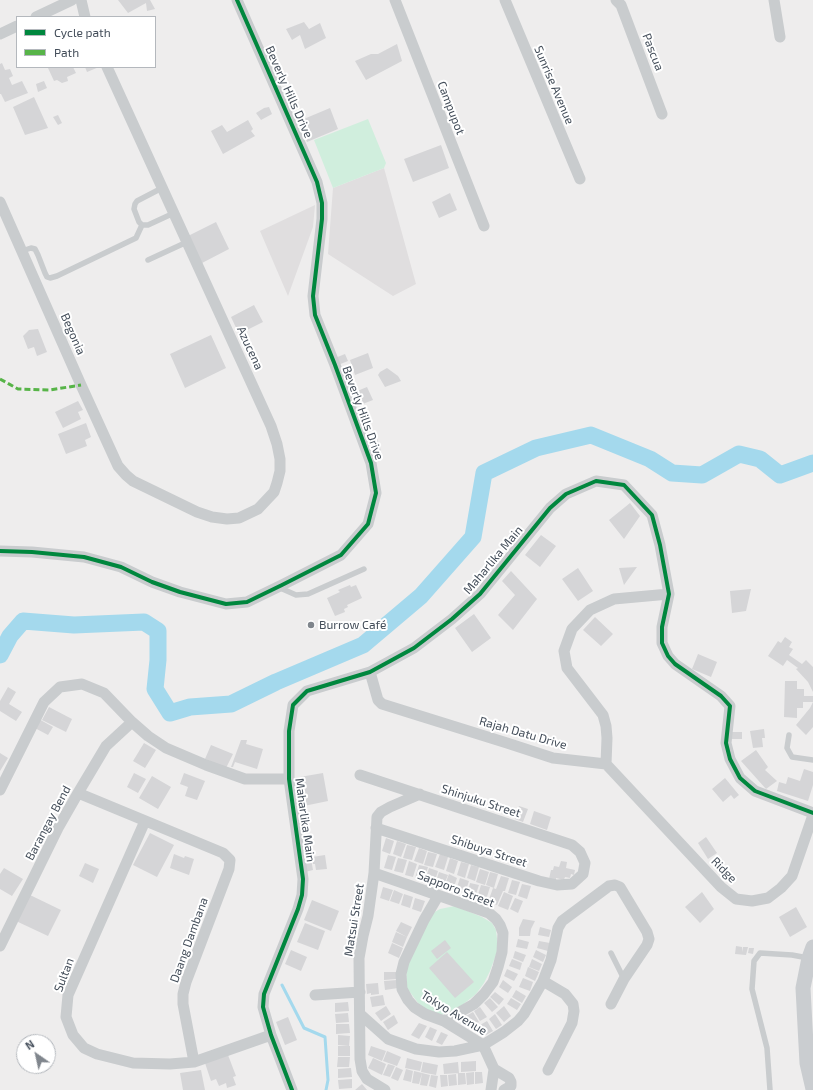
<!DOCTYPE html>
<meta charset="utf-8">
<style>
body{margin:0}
#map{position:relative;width:813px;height:1090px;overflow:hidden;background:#eeeded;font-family:"Exo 2",sans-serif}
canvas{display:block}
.legend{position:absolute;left:16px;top:16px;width:140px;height:52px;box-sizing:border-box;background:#fff;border:1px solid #b4b8bd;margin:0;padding:5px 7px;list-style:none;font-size:12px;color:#444e5a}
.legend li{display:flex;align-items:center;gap:8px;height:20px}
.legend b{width:20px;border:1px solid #b4b8bd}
.north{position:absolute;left:16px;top:1034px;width:40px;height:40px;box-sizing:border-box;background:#fff;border:1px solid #b4b8bd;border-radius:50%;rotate:326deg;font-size:11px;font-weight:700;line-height:16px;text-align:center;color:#444e5a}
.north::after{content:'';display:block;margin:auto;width:14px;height:18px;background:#80868d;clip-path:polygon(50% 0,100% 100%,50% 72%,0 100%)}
</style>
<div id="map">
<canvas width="813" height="1090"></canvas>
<ul class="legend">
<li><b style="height:5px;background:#00873e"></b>Cycle path</li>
<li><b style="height:5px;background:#57b448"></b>Path</li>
</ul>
<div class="north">N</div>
</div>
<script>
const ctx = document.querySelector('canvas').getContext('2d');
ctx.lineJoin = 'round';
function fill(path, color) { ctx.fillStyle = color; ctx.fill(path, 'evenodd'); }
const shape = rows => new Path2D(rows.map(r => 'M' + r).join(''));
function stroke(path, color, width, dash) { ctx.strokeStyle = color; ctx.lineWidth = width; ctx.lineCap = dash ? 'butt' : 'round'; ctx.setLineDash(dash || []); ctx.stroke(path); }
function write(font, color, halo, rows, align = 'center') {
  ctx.font = font + ' "Exo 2",sans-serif'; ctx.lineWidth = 4; ctx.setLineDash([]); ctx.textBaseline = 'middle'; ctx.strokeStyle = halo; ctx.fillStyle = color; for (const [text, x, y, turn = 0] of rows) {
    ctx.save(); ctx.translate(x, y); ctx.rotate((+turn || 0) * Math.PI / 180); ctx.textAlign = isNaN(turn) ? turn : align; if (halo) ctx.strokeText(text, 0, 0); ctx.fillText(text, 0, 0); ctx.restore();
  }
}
fill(shape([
 [384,168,416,284,393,296,328,254,333,188],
 [315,205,313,227,288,296,260,231]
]), '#e0dedf');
fill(shape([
 [368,119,386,163,384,168,333,188,314,140],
 [455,906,482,917,492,923,496,930,497,939,497,952,490,971,484,983,476,994,461,1006,448,1013,437,1016,418,1003,407,988,406,965,433,913,440,909]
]), '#d0eedd');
stroke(shape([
 [282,985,304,1028,325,1037,328,1080,326,1090]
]), '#a4d9ed', 3);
stroke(shape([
 [0,655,10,636,23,621,74,625,144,622,158,631,158,660,155,689,170,713,190,707,231,704,276,682,363,645,421,596,473,537,484,473,536,448,591,435,650,459,672,473,702,475,739,454,760,459,780,475,813,463]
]), '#a4d9ed', 17);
fill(shape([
 [118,0,150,0,155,9,147,11,146,3,128,13],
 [304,22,309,29,320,23,326,38,305,49,300,35,292,40,286,29],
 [397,44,402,61,366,80,355,61,371,54,378,54],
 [2,63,5,70,10,69,13,76,9,78,12,85,22,81,28,93,5,102,1,94,0,94,0,64],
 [49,67,73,67,76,73,67,77,68,81,62,83,57,80,54,81,48,68],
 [85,67,99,67,87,72],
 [44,81,47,88,38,92,36,84],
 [34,97,48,128,25,135,13,107],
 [269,107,272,114,261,120,256,113,264,108],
 [330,108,338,129,307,142,299,121],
 [58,115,62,123,58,125,53,117],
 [248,120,253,129,251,131,255,136,223,154,211,131,222,125,227,132],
 [441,145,449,168,413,182,404,159],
 [450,193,457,210,439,218,432,202],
 [216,222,229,249,202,263,188,236],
 [254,305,263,322,239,334,231,317],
 [38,329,47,352,37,356,34,347,28,349,23,336,29,330],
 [211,335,226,368,185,388,170,354],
 [368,353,373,368,355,375,350,360],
 [345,354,348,361,338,365,335,358],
 [387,368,398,376,401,381,385,387,378,375,380,372],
 [367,387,373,400,355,407,350,394],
 [78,401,83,410,78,412,81,419,63,428,55,412],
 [86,423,91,437,85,440,87,446,66,454,58,434],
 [377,438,381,451,373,454,369,441],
 [630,503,640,516,624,539,609,520],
 [541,535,556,546,540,567,525,555],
 [637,567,624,585,619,568],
 [578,568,593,591,578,601,562,579],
 [511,571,537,599,513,630,498,615,515,595,502,581],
 [350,585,351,587,356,585,362,598,347,605,348,607,344,609,345,612,335,616,327,598,340,592,338,590],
 [751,589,746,611,732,613,730,591],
 [474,614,491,638,472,652,455,628],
 [595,617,613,634,601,646,583,630],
 [785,637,792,642,789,647,793,649,789,655,802,664,806,660,813,667,813,692,808,682,796,669,798,668,787,660,783,666,768,656,778,641,781,643],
 [698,654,717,662,711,677,692,669],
 [785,681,797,681,797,689,804,689,804,696,813,696,813,727,806,735,796,725,810,708,813,702,803,702,803,708,797,708,797,718,784,717],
 [8,687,16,692,9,704,22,712,16,721,0,711,0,701],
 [49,707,72,719,66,732,42,720],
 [37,718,53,727,48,735,33,727],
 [764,729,765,738,762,738,763,747,753,748,750,731],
 [732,732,742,732,742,739,732,739],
 [241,740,247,740,246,744,263,749,257,769,235,762,233,767,231,767],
 [144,743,156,750,145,768,133,761],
 [211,745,233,754,226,768,205,759],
 [756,750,768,767,765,770,777,781,766,789,741,761],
 [0,753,8,758,0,771],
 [804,769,813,772,813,785,808,801,777,791,779,782,786,784,788,777,800,781],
 [134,773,146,779,138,793,127,787],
 [184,773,205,781,197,800,185,796,188,787,180,784],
 [323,773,328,801,299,807,294,778],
 [152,776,171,787,158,809,139,798],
 [725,778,739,795,734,799,731,795,723,802,712,789],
 [519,806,528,809,523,822,515,819],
 [534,811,551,817,547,830,530,824],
 [150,833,174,845,157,877,133,865],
 [706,837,717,853,708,859,698,843],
 [386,838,394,841,390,854,382,851],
 [397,841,406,844,401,857,393,854],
 [407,845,416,847,412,860,403,858],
 [419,848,427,851,423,864,414,861],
 [428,852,437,854,433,867,424,865],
 [174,854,184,858,185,856,194,859,189,875,170,868],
 [440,854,448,857,444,870,435,867],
 [325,855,327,869,316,870,315,864,313,864,312,857],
 [388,855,396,857,392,870,384,868],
 [398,858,407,860,403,873,394,871],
 [450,858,458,861,454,874,446,871],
 [311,859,313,870,305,872,302,860],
 [409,861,417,864,413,877,405,875],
 [561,861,567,862,566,868,575,870,574,875,571,874,570,878,565,877,564,880,556,878,556,880,549,879,551,870,553,870,554,866,559,867],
 [461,862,469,864,465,878,457,875],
 [85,863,99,869,93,883,79,876],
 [419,865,428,867,424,880,415,878],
 [471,865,479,867,475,881,467,878],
 [4,868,23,879,12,896,0,889,0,874],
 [429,868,438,871,434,884,425,881],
 [480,869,489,872,485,885,476,882],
 [439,872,448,875,443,887,435,884],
 [490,872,498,874,494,888,486,885],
 [449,874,457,878,453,890,444,887],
 [501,876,509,878,505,891,503,891,497,905,488,902,493,888,496,889],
 [460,878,469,881,465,893,456,890],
 [512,880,520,882,516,895,508,893],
 [470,883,479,885,475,897,467,895],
 [522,884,531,886,527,899,518,896],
 [481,885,490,887,486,900,477,898],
 [383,887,393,890,389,901,380,898],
 [394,890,403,894,399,904,390,901],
 [504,892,513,896,508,910,498,906],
 [702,892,714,909,700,923,685,907],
 [404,894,413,897,410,908,401,905],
 [30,895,61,910,48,936,16,921],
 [415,898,425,901,421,912,412,909],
 [515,898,523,901,518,913,510,909],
 [312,900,339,911,331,931,304,920],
 [796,907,807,927,790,937,779,917],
 [523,919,535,921,531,929,530,936,519,936,519,928],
 [401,922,412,927,407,937,396,931],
 [305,923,325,931,318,950,297,942],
 [540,927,551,930,549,937,538,935],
 [396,932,407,937,403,947,392,942],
 [518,939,529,942,527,949,516,947],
 [445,940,451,948,437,959,431,951],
 [539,941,550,943,548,951,537,948],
 [392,943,403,948,399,958,388,953],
 [736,946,742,947,742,952,743,947,748,947,746,955,735,954],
 [749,948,754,948,753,954,748,953],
 [291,950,307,957,301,971,285,964],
 [536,950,546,955,543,962,533,957],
 [515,951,526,955,523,962,513,958],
 [447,952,474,982,455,998,429,968],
 [512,959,522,963,520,970,509,966],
 [532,959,542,964,539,971,529,967],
 [528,967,539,972,535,981,525,976],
 [507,969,518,974,514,981,504,976],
 [384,972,396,972,396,979,384,980],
 [523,978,533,982,530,991,519,987],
 [397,980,398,988,385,990,384,981],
 [503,980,512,987,508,993,499,987],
 [378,983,379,994,371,995,371,993,367,994,366,984],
 [516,990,526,996,522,1003,512,997],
 [495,992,504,999,499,1005,490,997],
 [383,995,385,1005,372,1007,370,997],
 [490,998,498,1007,492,1012,484,1003],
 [511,998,521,1004,517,1010,507,1004],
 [348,1002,349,1011,335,1012,335,1003],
 [386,1006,391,1014,381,1021,375,1013],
 [504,1006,511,1016,504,1022,496,1013],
 [480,1007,487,1017,480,1021,474,1011],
 [473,1012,479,1022,472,1026,466,1016],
 [348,1013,349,1022,336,1023,335,1014],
 [495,1014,502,1025,496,1029,489,1019],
 [394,1015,398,1023,388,1030,383,1022],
 [288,1017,297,1040,285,1045,276,1022],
 [487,1021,493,1031,486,1035,480,1025],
 [419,1023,427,1026,419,1039,411,1035],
 [336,1024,349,1024,350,1033,336,1034],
 [430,1027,437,1030,432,1041,425,1037],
 [441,1032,448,1035,442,1045,436,1042],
 [338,1035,350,1036,349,1046,338,1045],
 [338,1046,350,1046,350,1056,338,1056],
 [371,1046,386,1051,382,1061,368,1055],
 [387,1051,401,1057,397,1066,383,1061],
 [228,1055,236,1076,233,1077,236,1085,227,1088,226,1083,219,1086,216,1079,211,1081,205,1063],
 [338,1057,350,1057,349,1067,337,1067],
 [373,1058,386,1064,382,1075,368,1068],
 [407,1058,422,1062,420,1071,405,1068],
 [476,1061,476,1071,461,1072,461,1062],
 [423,1062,438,1065,436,1075,421,1072],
 [458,1062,459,1073,444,1074,443,1064],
 [388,1064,395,1066,390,1077,383,1075],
 [396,1067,403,1070,398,1081,391,1078],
 [351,1068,352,1077,338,1078,338,1069],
 [406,1069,413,1071,411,1082,403,1080],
 [201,1070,205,1090,183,1090,180,1073],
 [414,1071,422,1073,419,1084,412,1083],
 [474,1072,474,1084,467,1085,466,1073],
 [475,1072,482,1072,483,1083,475,1084],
 [422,1073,430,1075,427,1086,420,1085],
 [458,1073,465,1073,466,1084,458,1085],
 [456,1074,457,1085,449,1086,448,1075],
 [431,1075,438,1076,436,1088,429,1086],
 [440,1075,447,1075,448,1086,441,1087],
 [352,1079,352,1088,339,1089,338,1080],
 [362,1084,367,1090,355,1090]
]), '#d5d5d7');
stroke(shape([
 [162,188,137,201,135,204,134,209,139,222,142,225,148,225,174,213],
 [22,251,31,248,35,249,38,255,45,273,47,277,50,278,57,276,136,238,142,225],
 [148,260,187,242],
 [278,587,296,595,308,594,364,569],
 [789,735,787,748,792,757,813,760],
 [611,953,624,979],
 [770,1090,767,1048,752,989,754,961,760,953,792,955,808,958]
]), '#c9ccce', 5.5);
stroke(shape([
 [81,0,85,17],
 [395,0,484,226],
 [505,0,580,179],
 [616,0,621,5,662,114],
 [774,0,780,37],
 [36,17,72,0],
 [0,34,17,26],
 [0,202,81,385,118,466,126,475,133,481,197,512,212,517,227,519,239,518,258,509,274,492,277,483,280,471,280,459,277,444,271,426,107,67],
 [0,551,32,552,84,557,121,567,152,582,180,592,226,604,247,602,282,585,341,555,368,524,376,493,371,463,335,365,315,315,313,296,322,219,322,203,317,182,237,0],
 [370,672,378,700,382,704,507,743,553,758,606,764,607,738,606,726,603,715,567,668,564,651,572,629,590,610,614,599,669,594],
 [606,764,721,887,736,899,752,901,768,898,781,888,792,876,813,815],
 [360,775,572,845,580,852,585,863,583,874,572,884,557,885,539,881,376,828],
 [0,790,44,702,60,687,82,684,104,693,132,722,148,736,166,748,206,765,245,779,289,779],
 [78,793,223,853,230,860,229,869,186,982,183,994,183,1004,194,1062],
 [145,821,68,995,66,1017,73,1035,84,1048,97,1054,133,1063,170,1064,194,1062,271,1035],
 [374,873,489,913,496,919,500,925,503,933,502,952,498,967,493,982,484,994,474,1004,444,1021],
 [438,896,424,920,404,962,401,974,402,989,408,1000,414,1007,425,1014,444,1021,483,1045,494,1069,491,1090],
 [0,946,58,828,78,793,106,746,132,722],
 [543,981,565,994,573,1004,574,1011,572,1023,548,1070],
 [315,995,360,992],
 [360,1014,388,1039,416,1049,439,1052,455,1051,483,1045,504,1032,518,1021,524,1014,543,981,551,960,558,928,562,921,609,886,615,885,620,887,647,932,649,939,647,945,624,979,611,1004],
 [494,1069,509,1078,511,1082,511,1086,504,1090],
 [292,1090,271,1035,263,1007,264,994,298,909,302,895,303,879,289,779,289,731,293,705,307,691,370,672,414,648,452,619,480,594,550,508,566,494,596,481,624,485,652,515,660,545,669,594,662,627,662,643,668,656,675,664,721,696,730,706,726,743,730,759,740,778,755,791,813,813],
 [385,1090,367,1079,362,1071,360,1059,359,958,363,936,368,916,374,873,377,817,381,812,390,807,420,794]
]), '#c9ccce', 11);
stroke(shape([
 [813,947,809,958,803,988,807,1063,813,1089]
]), '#cacdd0', 15);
stroke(shape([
 [0,379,18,389,50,390,81,385]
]), '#57b448', 3, [6, 3]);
stroke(shape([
 [0,551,32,552,84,557,121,567,152,582,180,592,226,604,247,602,282,585,341,555,368,524,376,493,371,463,335,365,315,315,313,296,322,219,322,203,317,182,237,0],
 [292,1090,271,1035,263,1007,264,994,298,909,302,895,303,879,289,779,289,731,293,705,307,691,370,672,414,648,452,619,480,594,550,508,566,494,596,481,624,485,652,515,660,545,669,594,662,627,662,643,668,656,675,664,721,696,730,706,726,743,730,759,740,778,755,791,813,813]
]), '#00873e', 4);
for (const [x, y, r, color] of [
 [311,625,4,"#80868d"]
]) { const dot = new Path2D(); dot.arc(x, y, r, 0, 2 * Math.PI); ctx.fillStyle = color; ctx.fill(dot); stroke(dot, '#fff', 1.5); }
write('12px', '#444e5a', '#fff', [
 ["Pascua",653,52,69],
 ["Sunrise Avenue",554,85,67],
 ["Beverly Hills Drive",289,92,66],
 ["Campupot",451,108,69],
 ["Begonia",73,334,66],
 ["Azucena",250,348,65],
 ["Beverly Hills Drive",363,413,70],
 ["Maharlika Main",493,560,-50],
 ["Rajah Datu Drive",523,733,16],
 ["Shinjuku Street",481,801,18],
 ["Maharlika Main",305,820,82],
 ["Barangay Bend",48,823,-62],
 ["Shibuya Street",489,851,18],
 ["Ridge",724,870,45],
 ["Sapporo Street",456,889,21],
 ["Matsui Street",354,920,-81],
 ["Daang Dambana",189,940,-70],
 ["Sultan",64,975,-69],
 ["Tokyo Avenue",454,1013,31]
]);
write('12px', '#444e5a', '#fff', [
 ["Burrow Café",319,625]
], 'left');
</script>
